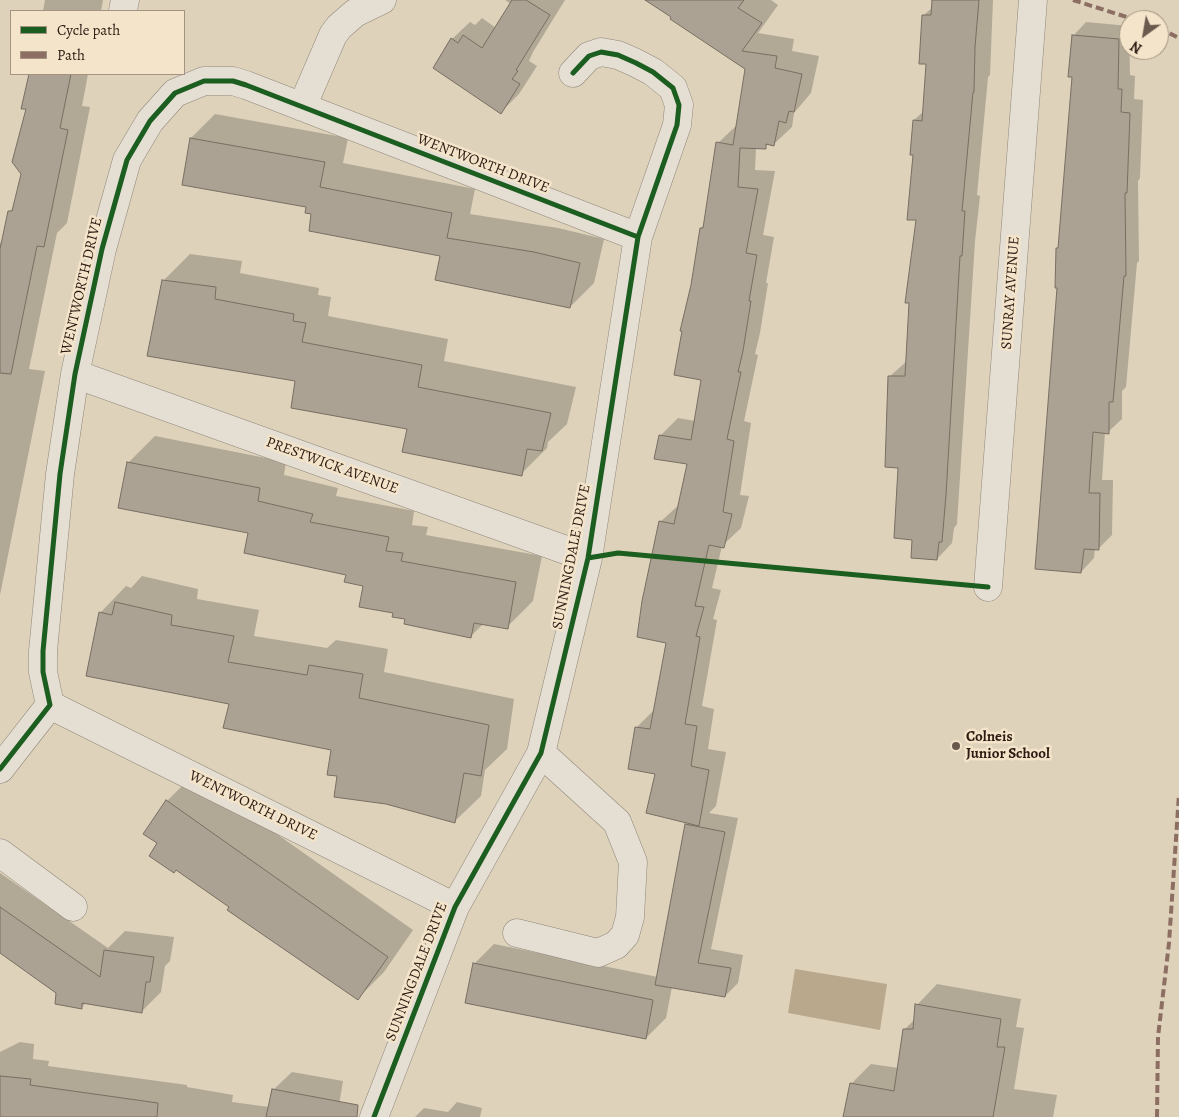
<!DOCTYPE html>
<style>
body{margin:0}
#map{position:relative;width:1179px;height:1117px;overflow:hidden;background:#ded2bb;font-family:Alegreya,serif}
canvas{display:block}
.legend{position:absolute;left:10px;top:10px;width:175px;height:65px;box-sizing:border-box;background:#f3e4ca;border:1px solid #a39380;margin:0;padding:6px 9px;list-style:none;font-size:15px;color:#2c1a12}
.legend li{display:flex;align-items:center;gap:10px;height:25px}
.legend b{width:25px;border:1px solid #a39380}
.north{position:absolute;left:1119px;top:10px;width:50px;height:50px;box-sizing:border-box;background:#f3e4ca;border:1px solid #a39380;border-radius:50%;rotate:212deg;font-size:14px;font-weight:700;line-height:20px;text-align:center;color:#2c1a12}
.north::after{content:'';display:block;margin:auto;width:18px;height:22px;background:#6a5a4d;clip-path:polygon(50% 0,100% 100%,50% 72%,0 100%)}
</style>
<div id="map">
<canvas width="1179" height="1117"></canvas>
<ul class="legend">
<li><b style="height:6px;background:#1b5e20"></b>Cycle path</li>
<li><b style="height:6px;background:#8d6e63"></b>Path</li>
</ul>
<div class="north">N</div>
</div>
<script>
const ctx = document.querySelector('canvas').getContext('2d');
ctx.lineJoin = 'round';
function fill(path, color) { ctx.fillStyle = color; ctx.fill(path, 'evenodd'); }
const shape = rows => new Path2D(rows.map(r => 'M' + r).join(''));
function stroke(path, color, width, dash) { ctx.strokeStyle = color; ctx.lineWidth = width; ctx.lineCap = dash ? 'butt' : 'round'; ctx.setLineDash(dash || []); ctx.stroke(path); }
function write(font, color, halo, rows, align = 'center') {
  ctx.font = font + ' Alegreya,serif'; ctx.lineWidth = 5; ctx.setLineDash([]); ctx.textBaseline = 'middle'; ctx.strokeStyle = halo; ctx.fillStyle = color; for (const [text, x, y, turn = 0] of rows) {
    ctx.save(); ctx.translate(x, y); ctx.rotate((+turn || 0) * Math.PI / 180); ctx.textAlign = isNaN(turn) ? turn : align; if (halo) ctx.strokeText(text, 0, 0); ctx.fillText(text, 0, 0); ctx.restore();
  }
}
fill(shape([
 [795,969,887,984,880,1030,788,1013]
]), '#baa88c');
fill(shape([
 [45,0,103,0,101,11,43,11],
 [505,0,565,0,533,52,529,61,537,66,519,94,501,112,452,39,470,22,475,25,482,18,496,28,511,4],
 [649,0,771,0,778,5,758,33,794,39,792,51,819,56,811,93,794,113,792,127,774,144,756,147,755,170,775,171,763,235,774,237,766,283,768,283,760,333,755,354,758,355,744,421,751,423,740,495,749,496,741,528,722,546,712,588,721,590,713,619,717,620,702,706,714,709,708,749,726,752,716,806,709,813,738,818,711,949,743,955,738,983,725,996,672,987,666,1018,646,1038,474,964,494,944,658,977,686,825,689,822,656,773,637,727,654,710,667,642,660,522,680,504,689,463,660,436,678,418,695,421,703,379,693,286,701,228,705,224,718,143,737,125,746,69],
 [933,0,993,0,990,75,988,77,977,195,980,196,975,241,957,524,954,528,952,543,937,559,914,539,899,467,889,377,907,361,918,219,914,120,924,111,927,63,924,15,933,7],
 [1086,22,1129,26,1130,75,1135,76,1134,99,1143,100,1140,178,1138,181,1139,261,1137,263,1126,387,1122,391,1122,419,1108,432,1105,432,1102,480,1113,480,1112,535,1098,549,1095,548,1094,558,1081,572,1057,249,1059,247,1073,76,1073,36],
 [30,74,88,74,82,106,90,107,67,223,57,233,29,369,45,371,0,595,0,243,3,239,9,212,14,207,23,174,27,108,23,107],
 [215,114,348,138,343,163,475,189,470,214,558,228,604,239,594,283,570,307,441,255,313,213,308,206,191,138],
 [190,254,242,261,240,273,319,288,318,295,331,297,328,316,448,339,444,361,576,387,567,424,548,442,547,448,521,474,297,380,164,280],
 [155,436,286,462,284,475,338,488,336,496,414,511,412,525,428,527,426,535,542,556,533,601,507,627,484,623,471,636,394,612,364,585,347,574,249,532,128,463],
 [142,576,198,589,197,599,259,610,254,636,327,648,336,640,388,649,384,672,514,699,507,749,485,770,481,796,454,822,339,775,332,750,231,703,100,613,126,586,131,588],
 [193,775,413,930,384,972,358,998,231,906,159,843,145,834,167,801],
 [0,873,108,948,125,931,174,937,170,961,165,966,161,992,141,1012,86,1003,81,1008,0,951],
 [937,984,1021,999,1016,1027,1024,1028,1014,1089,1057,1095,1053,1117,844,1117,851,1084,871,1064,899,1068,905,1029,915,1019,917,1005],
 [20,1042,34,1044,33,1059,49,1061,48,1066,187,1085,187,1087,233,1095,232,1102,269,1107,273,1090,292,1072,343,1081,337,1117,0,1117,0,1052],
 [457,1102,482,1108,480,1117,415,1117,424,1108,448,1112]
]), '#0003');
const building = shape([
 [512,0,526,0,550,15,516,70,518,71,512,79,520,84,501,114,433,68,451,38,458,43,463,35,482,48,512,0],
 [645,0,744,0,738,8,762,23,742,51,777,56,775,68,802,74,794,112,789,111,786,123,779,121,774,146,766,144,766,149,740,148,738,187,758,189,746,253,757,255,749,301,751,301,743,351,738,372,741,372,727,439,734,441,723,512,732,514,724,548,709,545,695,606,704,607,696,636,700,637,685,724,697,726,691,766,709,770,699,826,646,813,655,774,628,769,635,727,650,729,666,643,637,637,642,601,659,521,674,524,687,464,654,459,659,435,691,440,701,380,674,375,682,331,680,331,691,285,700,228,703,228,716,142,733,145,745,69,670,19,671,17,645,0],
 [932,0,979,0,975,47,974,92,973,92,962,211,965,211,962,256,960,256,946,495,942,542,939,542,937,560,911,558,912,540,894,538,898,468,885,467,888,376,905,376,909,303,905,303,916,220,907,220,913,155,910,155,913,120,922,121,926,64,919,64,922,15,931,15,932,0],
 [1072,35,1119,39,1118,89,1122,89,1121,112,1130,113,1127,193,1125,193,1126,276,1124,276,1113,402,1109,402,1109,434,1093,432,1089,493,1100,493,1099,550,1084,549,1081,573,1035,569,1057,288,1055,288,1056,248,1058,248,1072,77,1068,77,1072,35],
 [29,74,71,74,60,128,68,130,44,247,37,246,11,374,0,373,0,249,8,211,12,211,21,174,12,162,26,109,21,109,29,74],
 [190,138,325,162,320,187,452,213,447,238,534,252,580,263,570,308,435,280,440,256,309,231,311,214,305,213,306,207,182,185,190,138],
 [162,280,216,287,215,299,294,314,293,321,306,323,302,342,422,365,418,387,551,413,542,451,527,449,522,476,402,452,407,429,291,408,295,381,147,356,162,280],
 [127,462,260,488,258,501,313,514,310,522,389,537,386,551,403,553,401,561,516,582,508,629,474,623,471,638,404,624,405,619,392,617,393,613,359,607,363,586,344,582,346,575,244,553,248,533,118,508,127,462],
 [115,602,172,615,171,625,234,636,228,662,307,675,309,665,363,674,359,698,489,725,481,776,464,773,455,823,386,804,334,797,337,776,327,775,331,750,223,728,229,704,86,676,99,612,112,615,115,602],
 [166,800,388,957,358,1000,227,910,229,907,176,870,174,873,149,856,157,843,143,834,166,800],
 [685,824,725,832,698,963,731,968,725,997,655,985,685,824],
 [0,907,100,977,104,950,154,957,150,982,146,982,142,1013,82,1003,82,1009,55,1004,56,993,0,953,0,907],
 [473,963,653,1000,646,1039,465,1003,473,963],
 [915,1004,1001,1019,997,1047,1005,1047,993,1117,843,1117,850,1083,894,1091,903,1029,913,1029,915,1004],
 [0,1076,31,1079,30,1085,158,1103,157,1117,0,1117,0,1076],
 [272,1089,358,1105,357,1117,266,1117,272,1089]
]);
fill(building, '#aba293');
stroke(building, '#786e62', 1);
const minor = shape([
 [123,11,125,0],
 [302,107,333,35,339,27,355,13,382,0],
 [75,374,588,558],
 [988,587,1033,0],
 [50,705,455,907],
 [0,769,50,705,43,672,43,651,60,474,75,374,102,249,127,160,150,121,175,93,204,81,233,81,246,85,638,237],
 [0,853,73,907],
 [517,933,598,953,616,945,625,935,630,917,633,862,617,822,541,753],
 [374,1117,455,907,541,753,588,558,638,237,677,125,679,105,673,88,653,72,636,63,618,55,601,52,589,56,573,73]
]);
stroke(minor, '#90877a', 29);
stroke(minor, '#e5ded3', 28);
stroke(shape([
 [1073,0,1136,20],
 [1159,28,1179,38],
 [1157,1117,1158,1037,1169,943,1179,794]
]), '#8d6e63', 4, [8, 4]);
stroke(shape([
 [588,558,618,553,988,587],
 [0,769,50,705,43,672,43,651,60,474,75,374,102,249,127,160,150,121,175,93,204,81,233,81,246,85,638,237],
 [374,1117,455,907,541,753,588,558,638,237,677,125,679,105,673,88,653,72,636,63,618,55,601,52,589,56,573,73]
]), '#1b5e20', 5);
for (const [x, y, r, color] of [
 [956,746,5,"#6a5a4d"]
]) { const dot = new Path2D(); dot.arc(x, y, r, 0, 2 * Math.PI); ctx.fillStyle = color; ctx.fill(dot); stroke(dot, '#f3e4ca', 2); }
write('15px', '#2c1a12', '#f3e4ca', [
 ["WENTWORTH DRIVE",483,164,21],
 ["WENTWORTH DRIVE",82,286,-77],
 ["SUNRAY AVENUE",1011,293,-86],
 ["PRESTWICK AVENUE",332,466,20],
 ["SUNNINGDALE DRIVE",572,557,-79],
 ["WENTWORTH DRIVE",253,806,26],
 ["SUNNINGDALE DRIVE",417,972,-69]
]);
write('bold 15px', '#2c1a12', '#f3e4ca', [
 ["Colneis",966,737],
 ["Junior School",966,754]
], 'left');
</script>
